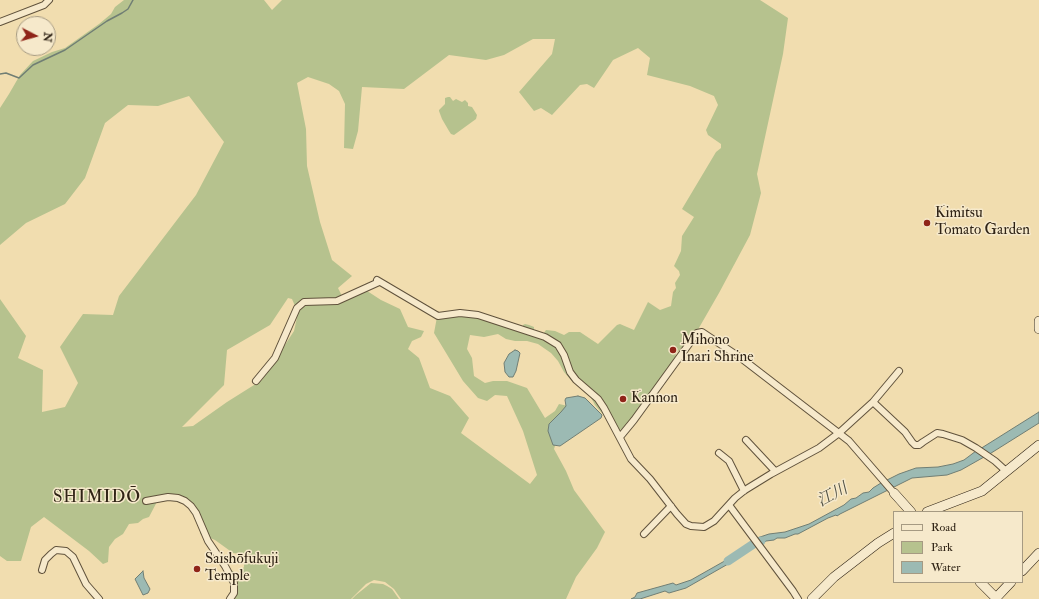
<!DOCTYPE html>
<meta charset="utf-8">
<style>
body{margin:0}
#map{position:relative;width:1039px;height:599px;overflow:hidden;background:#f1ddaf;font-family:"IM FELL Double Pica",serif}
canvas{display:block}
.legend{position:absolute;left:893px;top:511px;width:130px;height:72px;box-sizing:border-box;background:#f6e9cb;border:1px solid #a69a82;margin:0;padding:5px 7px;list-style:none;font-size:12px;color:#2f2315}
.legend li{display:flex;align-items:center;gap:8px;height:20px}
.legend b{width:20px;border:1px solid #a69a82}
.north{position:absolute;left:16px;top:16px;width:40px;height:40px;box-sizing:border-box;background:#f6e9cb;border:1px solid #a69a82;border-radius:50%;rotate:96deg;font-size:11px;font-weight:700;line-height:16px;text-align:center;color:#2f2315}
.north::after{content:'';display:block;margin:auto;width:14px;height:18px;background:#8f2418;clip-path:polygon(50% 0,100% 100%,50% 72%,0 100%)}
</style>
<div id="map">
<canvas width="1039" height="599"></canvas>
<ul class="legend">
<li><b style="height:5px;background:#f6e9cb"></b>Road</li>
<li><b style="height:11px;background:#b6c28e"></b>Park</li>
<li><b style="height:11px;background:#9cbab3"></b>Water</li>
</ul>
<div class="north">N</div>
</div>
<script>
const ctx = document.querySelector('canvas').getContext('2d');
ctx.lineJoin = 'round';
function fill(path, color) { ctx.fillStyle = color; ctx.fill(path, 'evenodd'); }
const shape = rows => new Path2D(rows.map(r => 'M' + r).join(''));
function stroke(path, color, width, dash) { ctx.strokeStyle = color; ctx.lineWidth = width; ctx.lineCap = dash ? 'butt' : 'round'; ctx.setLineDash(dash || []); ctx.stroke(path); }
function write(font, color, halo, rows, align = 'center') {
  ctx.font = font + ' "IM FELL Double Pica","Noto Serif JP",serif'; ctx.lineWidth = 3; ctx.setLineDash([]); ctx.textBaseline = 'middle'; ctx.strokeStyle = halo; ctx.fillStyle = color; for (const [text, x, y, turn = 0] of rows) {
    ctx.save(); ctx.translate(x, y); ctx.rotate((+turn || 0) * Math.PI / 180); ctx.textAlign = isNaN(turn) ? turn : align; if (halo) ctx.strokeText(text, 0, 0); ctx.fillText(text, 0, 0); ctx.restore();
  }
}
fill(shape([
 [124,0,264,0,272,10,282,0,760,0,788,18,783,54,757,174,761,193,750,235,719,293,692,340,676,353,674,364,643,405,623,429,619,430,612,425,595,405,588,392,571,380,564,372,558,361,551,353,538,344,527,341,515,341,506,339,498,334,484,337,470,335,467,349,472,358,474,376,485,383,493,381,507,381,527,388,545,418,555,411,559,404,568,406,554,449,566,471,574,490,605,532,597,548,576,577,566,599,401,599,394,589,385,582,374,580,366,584,351,599,232,599,235,597,237,590,235,581,230,570,230,569,238,575,244,567,244,558,240,554,233,553,215,540,200,534,202,528,191,504,160,496,149,517,143,519,138,523,129,524,123,534,115,539,109,547,108,562,103,564,89,551,44,517,31,527,21,561,7,561,0,556,0,299,26,336,18,358,43,370,42,412,65,407,78,383,60,347,83,314,113,315,119,296,196,195,224,142,189,96,158,106,128,105,105,123,85,178,65,204,26,223,0,245,0,108,9,94,20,75,33,61,52,52,65,48,99,24,111,14,115,7],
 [533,39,555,39,552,54,519,92,534,111,541,108,552,115,580,85,587,84,594,88,613,60,638,48,650,58,647,75,690,86,714,96,718,105,706,130,708,135,721,144,721,148,716,152,682,209,694,217,682,236,681,251,674,266,679,271,680,275,675,283,676,288,673,292,671,306,660,310,648,302,634,330,620,324,617,325,598,344,580,332,569,332,564,335,555,331,546,330,541,337,534,331,534,327,529,325,525,324,523,325,523,327,465,311,437,317,434,333,463,381,478,398,487,401,495,395,507,396,523,431,537,475,530,484,461,433,469,418,450,396,430,388,419,358,408,349,412,341,421,337,424,331,408,327,400,309,381,300,361,287,342,296,338,288,352,276,332,260,320,222,307,166,306,129,297,83,308,77,329,84,339,91,345,104,344,148,353,149,358,131,362,87,404,89,449,55,486,60,504,55],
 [288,298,292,299,298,313,294,331,262,380,227,402,193,426,182,427,224,385,227,350,270,325],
 [448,97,450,97,453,101,456,99,462,102,465,100,468,103,468,106,472,107,477,115,476,119,454,135,451,134,449,131,442,119,439,111,439,110,445,104,445,98],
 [371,583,383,584,387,586,392,589,399,599,352,599,356,595]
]), '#b6c28e');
const water = shape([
 [515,350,518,351,520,353,516,371,513,377,509,377,505,372,504,363,509,354,515,350],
 [578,396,585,398,602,415,601,418,560,446,553,445,548,431,549,424,561,412,566,406,565,400,566,398,578,396],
 [1039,412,1039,423,988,455,980,449,1039,412],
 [976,451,984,457,961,470,947,475,912,478,894,487,887,480,899,474,916,468,938,467,953,464,964,460,976,451],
 [881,483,888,490,840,514,837,516,836,515,828,518,798,534,795,534,785,538,777,538,774,540,766,541,762,544,757,538,769,534,785,532,809,524,844,505,851,499,856,498,863,493,869,492,873,488,881,483],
 [737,554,738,555,738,557,735,560,686,588,669,593,665,591,640,599,631,599,635,597,637,593,673,583,676,585,691,580,737,554],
 [143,571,144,578,150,589,148,593,143,595,135,579,143,571]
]);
fill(water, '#9cbab3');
stroke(water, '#707e74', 1);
stroke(shape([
 [0,74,6,73,19,78,33,65,65,50,107,21,122,13,128,9,133,0]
]), '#707e74', 1.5);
stroke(shape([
 [728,561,755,543,761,541]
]), '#9cbab3', 9);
const street = shape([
 [0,22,44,5,49,0],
 [377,280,438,316,460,313,478,315,545,337,558,345,564,355,570,372,576,380,598,399,604,408,631,459,650,479,677,514,686,524,691,526,704,527,714,521,735,498,745,490,771,474,819,448,839,433,873,402,899,371],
 [256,381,275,358,297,308,304,302,337,301,379,282],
 [873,402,905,432,912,442,915,445,919,445,923,442,937,433,943,434,962,440,976,448,995,461,1006,471],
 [620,437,634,420,697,333,702,332,741,358,849,441,894,493],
 [746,440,775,471],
 [719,453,729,461,744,491],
 [146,501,168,497,178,498,185,501,191,506,196,513,208,541,225,566,234,583,234,593,230,599],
 [729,505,793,591,798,599],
 [644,534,671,506],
 [42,570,45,560,51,554,56,550,66,551,73,557,86,584,99,599]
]);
const secondary = shape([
 [1039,321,1039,329],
 [894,493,911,512],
 [927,512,982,491,1039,445],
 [1022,571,1039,553],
 [980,582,997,599],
 [812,599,834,577,878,543,894,533],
 [995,599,1011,582]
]);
stroke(street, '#60523c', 8);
stroke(secondary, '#2f2315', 10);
stroke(street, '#f6e9cb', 6);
stroke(secondary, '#f6e9cb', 9);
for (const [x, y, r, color] of [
 [927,223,4,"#8f2418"],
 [673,350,4,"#8f2418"],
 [623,399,4,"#8f2418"],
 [197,569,4,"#8f2418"]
]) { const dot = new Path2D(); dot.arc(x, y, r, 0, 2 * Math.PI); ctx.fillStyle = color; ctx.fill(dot); stroke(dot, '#f6e9cb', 1.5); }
write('15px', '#2f2315', '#f6e9cb', [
 ["Kimitsu",935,214],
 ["Tomato Garden",935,231],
 ["Mihono",681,341],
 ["Inari Shrine",681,358],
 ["Kannon",631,399],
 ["Saishōfukuji",205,560],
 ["Temple",205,577]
], 'left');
write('italic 16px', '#505044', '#f6e9cb', [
 ["江川",833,496,-28]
]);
ctx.letterSpacing = '1px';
write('17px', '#2f2315', '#f6e9cb', [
 ["SHIMIDŌ",97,498]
]);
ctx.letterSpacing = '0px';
</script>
